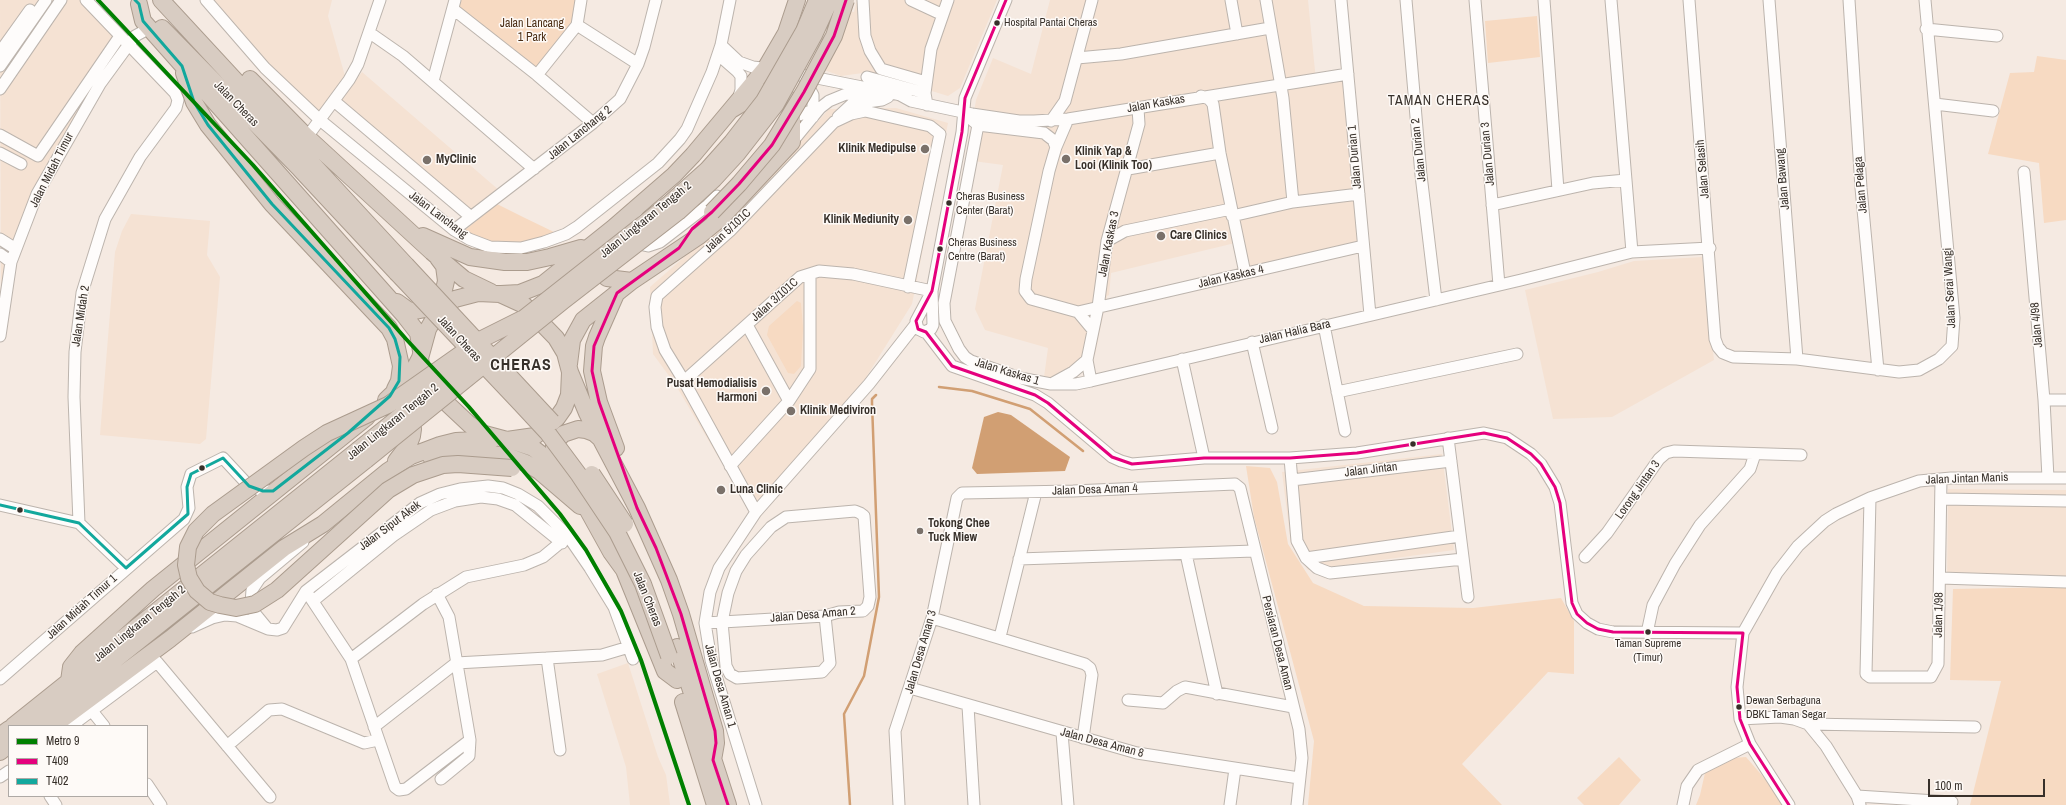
<!DOCTYPE html>
<style>
body{margin:0}
#map{position:relative;width:2066px;height:805px;overflow:hidden;background:#f5eae2;font-family:"Archivo Narrow",sans-serif}
canvas{display:block}
.legend{position:absolute;left:8px;top:725px;width:140px;height:72px;box-sizing:border-box;background:#fefaf7;border:1px solid #aea9a5;margin:0;padding:5px 7px;list-style:none;font-size:12px;color:#37302a}
.legend li{display:flex;align-items:center;gap:8px;height:20px}
.legend b{width:20px;border:1px solid #aea9a5}
.scale{position:absolute;left:1928px;top:779px;width:117px;height:18px;box-sizing:border-box;border:2px solid #37302a;border-top:0;padding-left:5px;font-size:12px;line-height:14px;white-space:nowrap;color:#37302a;-webkit-text-stroke:3px #fefaf7;paint-order:stroke}
</style>
<div id="map">
<canvas width="2066" height="805"></canvas>
<ul class="legend">
<li><b style="height:5px;background:#008000"></b>Metro 9</li>
<li><b style="height:5px;background:#e5007d"></b>T409</li>
<li><b style="height:5px;background:#12a89d"></b>T402</li>
</ul>
<div class="scale">100 m</div>
</div>
<script>
const ctx = document.querySelector('canvas').getContext('2d');
ctx.lineJoin = 'round';
function fill(path, color) { ctx.fillStyle = color; ctx.fill(path, 'evenodd'); }
const shape = rows => new Path2D(rows.map(r => 'M' + r).join(''));
function stroke(path, color, width, dash) { ctx.strokeStyle = color; ctx.lineWidth = width; ctx.lineCap = dash ? 'butt' : 'round'; ctx.setLineDash(dash || []); ctx.stroke(path); }
function write(font, color, halo, rows, align = 'center') {
  ctx.font = font + ' "Archivo Narrow",sans-serif'; ctx.lineWidth = 3; ctx.setLineDash([]); ctx.textBaseline = 'middle'; ctx.strokeStyle = halo; ctx.fillStyle = color; for (const [text, x, y, turn = 0] of rows) {
    ctx.save(); ctx.translate(x, y); ctx.rotate((+turn || 0) * Math.PI / 180); ctx.textAlign = isNaN(turn) ? turn : align; if (halo) ctx.strokeText(text, 0, 0); ctx.fillText(text, 0, 0); ctx.restore();
  }
}
fill(shape([
 [0,0,93,0,128,38,37,190,1,299],
 [210,0,332,0,328,16,345,76,318,113,269,68],
 [857,0,997,0,960,88,948,96,870,72,841,76,824,70,848,11,854,12],
 [1050,0,1308,0,1316,81,1346,77,1358,244,1243,270,1235,243,1111,273,1109,295,1107,296,1095,355,1079,371,1054,377,1044,377,1048,348,985,330,975,309,1003,165,966,160,976,100,993,58,1031,74],
 [362,72,500,191,471,213,339,101],
 [896,108,948,123,912,304,865,379,752,514,675,384,653,354,650,287,739,209,829,109],
 [131,214,210,221,207,255,220,277,206,439,200,444,100,435,115,252,122,231],
 [1702,257,1714,360,1612,417,1553,419,1525,290,1598,272,1634,261],
 [1442,454,1454,550,1308,570,1291,544,1282,472],
 [1948,489,2066,490,2066,585,1947,585],
 [628,663,658,757,666,775,670,805,630,805,626,767,597,674]
]), '#f5e2d3');
fill(shape([
 [455,0,581,0,577,25,537,75,453,9],
 [1537,16,1540,57,1488,63,1485,21],
 [2037,56,2066,60,2066,220,2044,223,2039,163,1988,154,2010,73,2034,72],
 [497,204,525,218,556,233,529,241,501,245,476,238,465,230],
 [797,301,801,303,803,328,801,366,794,374,788,373,767,335,769,326],
 [1246,466,1270,468,1277,482,1288,544,1313,583,1364,606,1473,608,1561,598,1574,621,1574,674,1548,672,1462,764,1502,805,1308,805,1314,741,1254,517],
 [2066,587,2066,805,1970,805,2001,681,1950,680,1953,589],
 [1619,757,1641,780,1619,805,1584,805,1577,798],
 [1746,757,1779,795,1784,805,1696,805,1700,795,1705,773,1733,758]
]), '#f7dac2');
fill(shape([
 [998,412,1011,415,1070,457,1065,471,977,474,972,468,984,417]
]), '#d19f73');
stroke(shape([
 [939,387,972,391,1030,409,1083,451],
 [850,805,844,714,864,676,879,597,872,403,872,399,876,395]
]), '#d19f73', 2.5);
const minor = shape([
 [206,0,265,68,320,120,454,230,469,239,490,247,521,248,544,242,566,234,577,227,658,163,680,139,687,129,712,72,721,45,730,0],
 [863,0,865,36,870,51,881,69,926,82],
 [911,0,941,14],
 [1231,0,1237,34],
 [1266,0,1283,98,1293,202],
 [1341,0,1370,315],
 [1406,0,1421,175,1436,300],
 [1475,0,1499,285],
 [1544,0,1558,190],
 [1611,0,1632,252],
 [1689,0,1715,339,1718,347,1723,353,1733,357,1797,359,1899,372,1919,370,1939,359,1952,346,1954,318,1925,0],
 [1769,0,1797,359],
 [1849,0,1861,188,1878,370],
 [453,9,537,75,593,123],
 [577,25,638,64],
 [1926,29,1997,36],
 [370,33,403,56,534,169],
 [721,45,739,62,753,67,770,69],
 [0,52,30,10],
 [721,57,737,71,741,76,741,90,738,99],
 [1077,58,1121,54,1270,28],
 [0,66,46,0],
 [787,72,882,91,900,95,911,101,972,114,1019,121,1034,121,1068,119,1348,74],
 [537,75,577,25,581,0],
 [867,77,925,93],
 [805,80,813,95,813,117],
 [433,81,455,0],
 [0,89,61,0],
 [1201,96,1209,99,1213,104,1220,153,1245,273],
 [334,101,471,217],
 [1935,104,1993,111],
 [927,105,925,93,931,49,948,0],
 [838,117,852,104,882,100,888,97],
 [1068,119,1056,147,1049,171,1026,279,1025,291,1031,299,1078,312,1363,246],
 [973,121,978,125,1044,133,1053,140,1056,147],
 [1051,121,1065,101,1092,0],
 [788,122,793,117,820,108],
 [978,125,944,303,945,321,959,349,965,357,971,361,1020,378,1051,384,1076,384,1091,381,1521,280,1632,252,1710,248],
 [0,135,38,156,120,36],
 [307,137,349,80,358,64,380,0],
 [792,142,820,108,829,101,846,94,871,95],
 [0,153,21,164],
 [1128,169,1220,153],
 [2024,172,2044,400,2048,478],
 [1492,205,1593,183,1626,180],
 [638,208,632,222,631,234,633,239,639,244,648,246,660,242,708,205,717,196],
 [1232,216,1293,202,1359,194],
 [454,230,593,123,620,99,638,64,644,47,656,0],
 [0,239,16,249],
 [1107,241,1125,231,1231,209],
 [0,254,11,262],
 [932,291,916,321,918,329,924,332,931,329,933,325,932,291,962,132,965,98,1006,0],
 [1078,312,1093,330],
 [747,325,789,401],
 [1324,325,1345,431],
 [926,332,952,366,1035,395,1048,403,1112,457,1121,461,1132,464,1204,458,1290,458,1357,453,1484,433,1507,438,1531,454,1541,464,1555,487,1560,503,1572,603,1577,614,1587,623,1598,629,1613,632,1743,633],
 [0,336,11,262,37,194,100,84,135,36,146,30,151,30],
 [1252,342,1272,428],
 [1182,359,1204,458],
 [684,381,800,277,819,271,853,274,932,291],
 [1091,381,1087,360,1098,307,1107,241,1139,124,1138,108],
 [1053,383,1073,372,1087,360],
 [1337,392,1517,354],
 [2044,400,2066,400],
 [1448,438,1468,597],
 [1290,458,1297,541,1306,558,1317,568,1330,573,1463,559],
 [730,466,789,401,810,369,810,274],
 [1292,480,1451,461],
 [1870,498,1866,674,1870,677,1931,677,1938,664,1941,479],
 [1941,499,2066,501],
 [0,505,79,523,126,568],
 [756,512,684,381,665,350,657,327,655,307,657,296,730,231,834,122,851,114,865,111,930,126,940,134,908,287],
 [79,523,74,397,75,352,82,293,105,219,140,157,176,108,178,100,175,93,86,0],
 [1186,554,1217,694],
 [1585,557,1607,533,1659,459,1666,453,1674,451,1801,455],
 [1306,558,1460,536],
 [1019,559,1254,551],
 [1940,578,2066,582],
 [306,591,351,659,395,787,399,790,406,789,470,740],
 [437,594,449,617,470,740,469,756,441,779],
 [313,601,393,536,431,510,455,501,481,497,498,499,515,505,562,543],
 [932,618,1085,664,1090,668,1092,675,1083,738],
 [705,623,722,622,825,616,839,612,863,611,868,606,870,597,864,516,860,513,855,511,786,517,771,527,746,555,736,571,728,593,722,622,726,666,730,674,737,678,822,672,830,663,825,616],
 [192,627,212,618,225,615,237,616,268,629,277,630,283,628,306,591,420,503,440,494,460,489,488,486,503,488,518,494,538,506,568,536,590,568,614,607,633,659],
 [266,627,252,610,251,603,252,590,260,578,303,542],
 [1647,633,1653,605,1675,564,1700,525,1750,469,1755,454],
 [1000,637,1036,492],
 [547,658,560,750],
 [351,659,423,604,466,577,524,565,543,557,566,538],
 [0,679,184,519,189,508,187,487,191,474,223,458,249,486,263,491,273,491],
 [910,688,1137,753,1299,778],
 [1128,700,1163,703,1177,691,1185,687,1293,707],
 [968,706,974,805],
 [92,711,104,726],
 [1740,719,1780,717,1794,719,1808,724,1975,727],
 [1808,724,1826,746,1857,796,1860,805],
 [71,726,157,662,270,797],
 [374,727,456,663,602,655,629,647],
 [1062,733,1068,805],
 [227,746,269,710,282,709,364,743,378,740],
 [0,777,9,771],
 [147,784,161,805],
 [50,796,56,805],
 [1857,796,1952,802],
 [756,805,711,660,705,623,710,592,719,568,756,512,869,384,916,324],
 [899,805,895,731,932,618,957,498,962,493,1073,491,1235,484,1240,488,1299,729,1302,758,1297,805],
 [1230,805,1235,769],
 [1683,805,1687,786,1698,770,1750,744],
 [1789,805,1750,744,1740,719,1737,687,1743,633,1777,573,1798,546,1825,521,1836,514,1870,498,1919,481,1951,478,2066,478]
]);
const highway = shape([
 [161,0,406,265],
 [139,4,143,21,404,315,418,333,421,351],
 [162,28,300,169,397,273],
 [184,73,194,102,208,125,272,204,389,328,395,339,401,366,399,381,395,389],
 [250,79,307,137,432,252,464,279,491,292],
 [423,236,470,257,505,262,527,262,550,257,581,248],
 [595,261,597,270,607,278,632,281],
 [501,294,520,293,543,284,613,228,674,175,693,155,765,69,786,33,797,0],
 [397,302,408,310,415,311,430,308,437,302,443,294,446,281,444,266,438,258],
 [569,364,572,340,583,320,632,281,699,236,721,218,792,142,792,108,787,98,780,92,772,91,761,92,731,110],
 [570,372,569,395,564,408,557,418,535,436,507,440,481,433,469,424,437,394,427,381,422,371,420,358,428,329,439,310,455,299,478,293,500,294,524,305,556,338,565,353,570,372,587,413,637,508,669,580,681,614,715,731,716,743,713,760],
 [386,400,410,377,420,358],
 [602,440,594,433,586,430,578,429,563,434,554,444,554,453,556,461,575,487,611,552,624,570,665,671,677,680],
 [512,441,533,448,559,468],
 [616,448,599,402,592,371,594,346,597,337,616,294],
 [431,457,474,452,507,456,526,463,539,471,580,506],
 [396,461,409,444,412,436,413,429,411,421,404,414],
 [677,647,728,805],
 [69,681,71,667,82,653,153,589,367,417],
 [683,702,715,805],
 [13,726,358,450],
 [32,726,366,460],
 [53,726,170,639,284,548,323,524,388,471,411,456,440,445,456,441,493,439],
 [0,736,9,729],
 [0,752,9,745]
]);
stroke(minor, '#bcb4ad', 13);
stroke(highway, '#ab9c8e', 18);
stroke(minor, '#fefcfb', 11);
stroke(highway, '#d8ccc2', 16);
const highwayBridge = shape([
 [712,212,739,184,772,145,804,92,834,36,846,0],
 [406,265,552,422],
 [397,273,520,403,547,432,579,475,617,532,643,584,669,656],
 [514,326,670,203,707,170,732,142,764,101,804,31,817,0],
 [358,450,470,360],
 [366,460,563,301,678,212,714,179,737,154,776,104,814,35,830,0],
 [512,468,458,464,443,465,413,475,388,490,277,590,255,604,236,608,220,605,210,602,197,591,189,578,186,565,188,547,196,531,213,514,304,448,327,433,388,405,482,339,522,319],
 [592,474,625,524]
]);
stroke(highwayBridge, '#ab9c8e', 18, []);
stroke(highwayBridge, '#d8ccc2', 16);
stroke(shape([
 [1006,0,965,98,962,132,932,291,916,321,918,329,926,332,952,366,1035,395,1048,403,1112,457,1132,464,1204,458,1290,458,1357,453,1484,433,1507,438,1531,454,1541,464,1555,487,1560,503,1572,603,1577,614,1587,623,1598,629,1613,632,1743,633,1737,687,1740,719,1750,744,1789,805],
 [728,805,713,760,716,743,715,731,681,614,656,548,637,508,599,402,592,371,594,346,617,293,679,248,692,229,712,212,739,184,772,145,804,92,834,36,846,0]
]), '#e5007d', 3);
stroke(shape([
 [0,505,79,523,126,568,188,514,187,487,191,474,223,458,249,486,263,491,273,491,348,433,390,396,399,381,400,357,395,339,389,328,272,204,208,125,194,102,182,66,143,21,139,4,135,0]
]), '#12a89d', 3);
stroke(shape([
 [98,0,253,165,406,339,469,407,560,514,586,550,621,611,641,660,689,805]
]), '#008000', 4);
for (const [x, y, r, color] of [
 [997,23,3.5,"#37302a"],
 [925,149,5,"#7a716a"],
 [1066,159,5,"#7a716a"],
 [427,160,5,"#7a716a"],
 [949,203,3.5,"#37302a"],
 [908,220,5,"#7a716a"],
 [1161,236,5,"#7a716a"],
 [940,249,3.5,"#37302a"],
 [766,391,5,"#7a716a"],
 [791,411,5,"#7a716a"],
 [1413,444,3.5,"#37302a"],
 [202,468,3.5,"#37302a"],
 [721,490,5,"#7a716a"],
 [20,510,3.5,"#37302a"],
 [920,531,4,"#7a716a"],
 [1648,632,3.5,"#37302a"],
 [1739,707,3.5,"#37302a"]
]) { const dot = new Path2D(); dot.arc(x, y, r, 0, 2 * Math.PI); ctx.fillStyle = color; ctx.fill(dot); stroke(dot, '#fefaf7', 1.5); }
write('11px', '#37302a', '#fefaf7', [
 ["Hospital Pantai Cheras",1004,23],
 ["Cheras Business",956,197],
 ["Center (Barat)",956,211],
 ["Cheras Business",948,243],
 ["Centre (Barat)",948,257],
 ["Taman Supreme",1648,644,"center"],
 ["(Timur)",1648,658,"center"],
 ["Dewan Serbaguna",1746,701],
 ["DBKL Taman Segar",1746,715]
], 'left');
write('12px', '#4b2e15', '#fefaf7', [
 ["Jalan Lancang",532,24],
 ["1 Park",532,38]
]);
write('12px', '#37302a', '#fefaf7', [
 ["Jalan Cheras",236,104,46],
 ["Jalan Kaskas",1156,104,-10],
 ["Jalan Lanchang 2",580,133,-39],
 ["Jalan Durian 2",1419,150,-96],
 ["Jalan Durian 3",1488,154,-95],
 ["Jalan Durian 1",1355,157,-95],
 ["Jalan Selasih",1703,169,-95],
 ["Jalan Midah Timur",52,170,-63],
 ["Jalan Bawang",1783,179,-95],
 ["Jalan Pelaga",1861,185,-95],
 ["Jalan Lanchang",438,215,37],
 ["Jalan Lingkaran Tengah 2",646,220,-39],
 ["Jalan 5/101C",728,231,-43],
 ["Jalan Kaskas 3",1109,244,-79],
 ["Jalan Kaskas 4",1231,277,-13],
 ["Jalan Serai Wangi",1950,288,-93],
 ["Jalan 3/101C",775,300,-42],
 ["Jalan Midah 2",81,316,-81],
 ["Jalan 4/98",2037,325,-95],
 ["Jalan Halia Bara",1295,332,-13],
 ["Jalan Cheras",459,339,47],
 ["Jalan Kaskas 1",1007,372,17],
 ["Jalan Lingkaran Tengah 2",393,422,-39],
 ["Jalan Jintan",1371,470,-7],
 ["Jalan Jintan Manis",1967,479,-2],
 ["Jalan Desa Aman 4",1095,490,-2],
 ["Lorong Jintan 3",1638,490,-55],
 ["Jalan Siput Akek",390,526,-37],
 ["Jalan Cheras",647,599,68],
 ["Jalan Midah Timur 1",82,607,-42],
 ["Jalan Desa Aman 2",813,615,-5],
 ["Jalan 1/98",1939,615,-89],
 ["Jalan Lingkaran Tengah 2",140,624,-39],
 ["Persiaran Desa Aman",1277,643,76],
 ["Jalan Desa Aman 3",921,652,-74],
 ["Jalan Desa Aman 1",720,686,74],
 ["Jalan Desa Aman 8",1102,743,15]
]);
write('bold 12px', '#37302a', '#fefaf7', [
 ["Klinik Medipulse",916,149,"right"],
 ["Klinik Yap &",1075,152],
 ["Looi (Klinik Too)",1075,166],
 ["MyClinic",436,160],
 ["Klinik Mediunity",899,220,"right"],
 ["Care Clinics",1170,236],
 ["Pusat Hemodialisis",757,384,"right"],
 ["Harmoni",757,398,"right"],
 ["Klinik Mediviron",800,411],
 ["Luna Clinic",730,490],
 ["Tokong Chee",928,524],
 ["Tuck Miew",928,538]
], 'left');
ctx.letterSpacing = '1px';
write('14px', '#37302a', '#fefaf7', [
 ["TAMAN CHERAS",1439,101]
]);
ctx.letterSpacing = '0px';
ctx.letterSpacing = '1px';
write('bold 16px', '#37302a', '#fefaf7', [
 ["CHERAS",521,366]
]);
ctx.letterSpacing = '0px';
</script>
